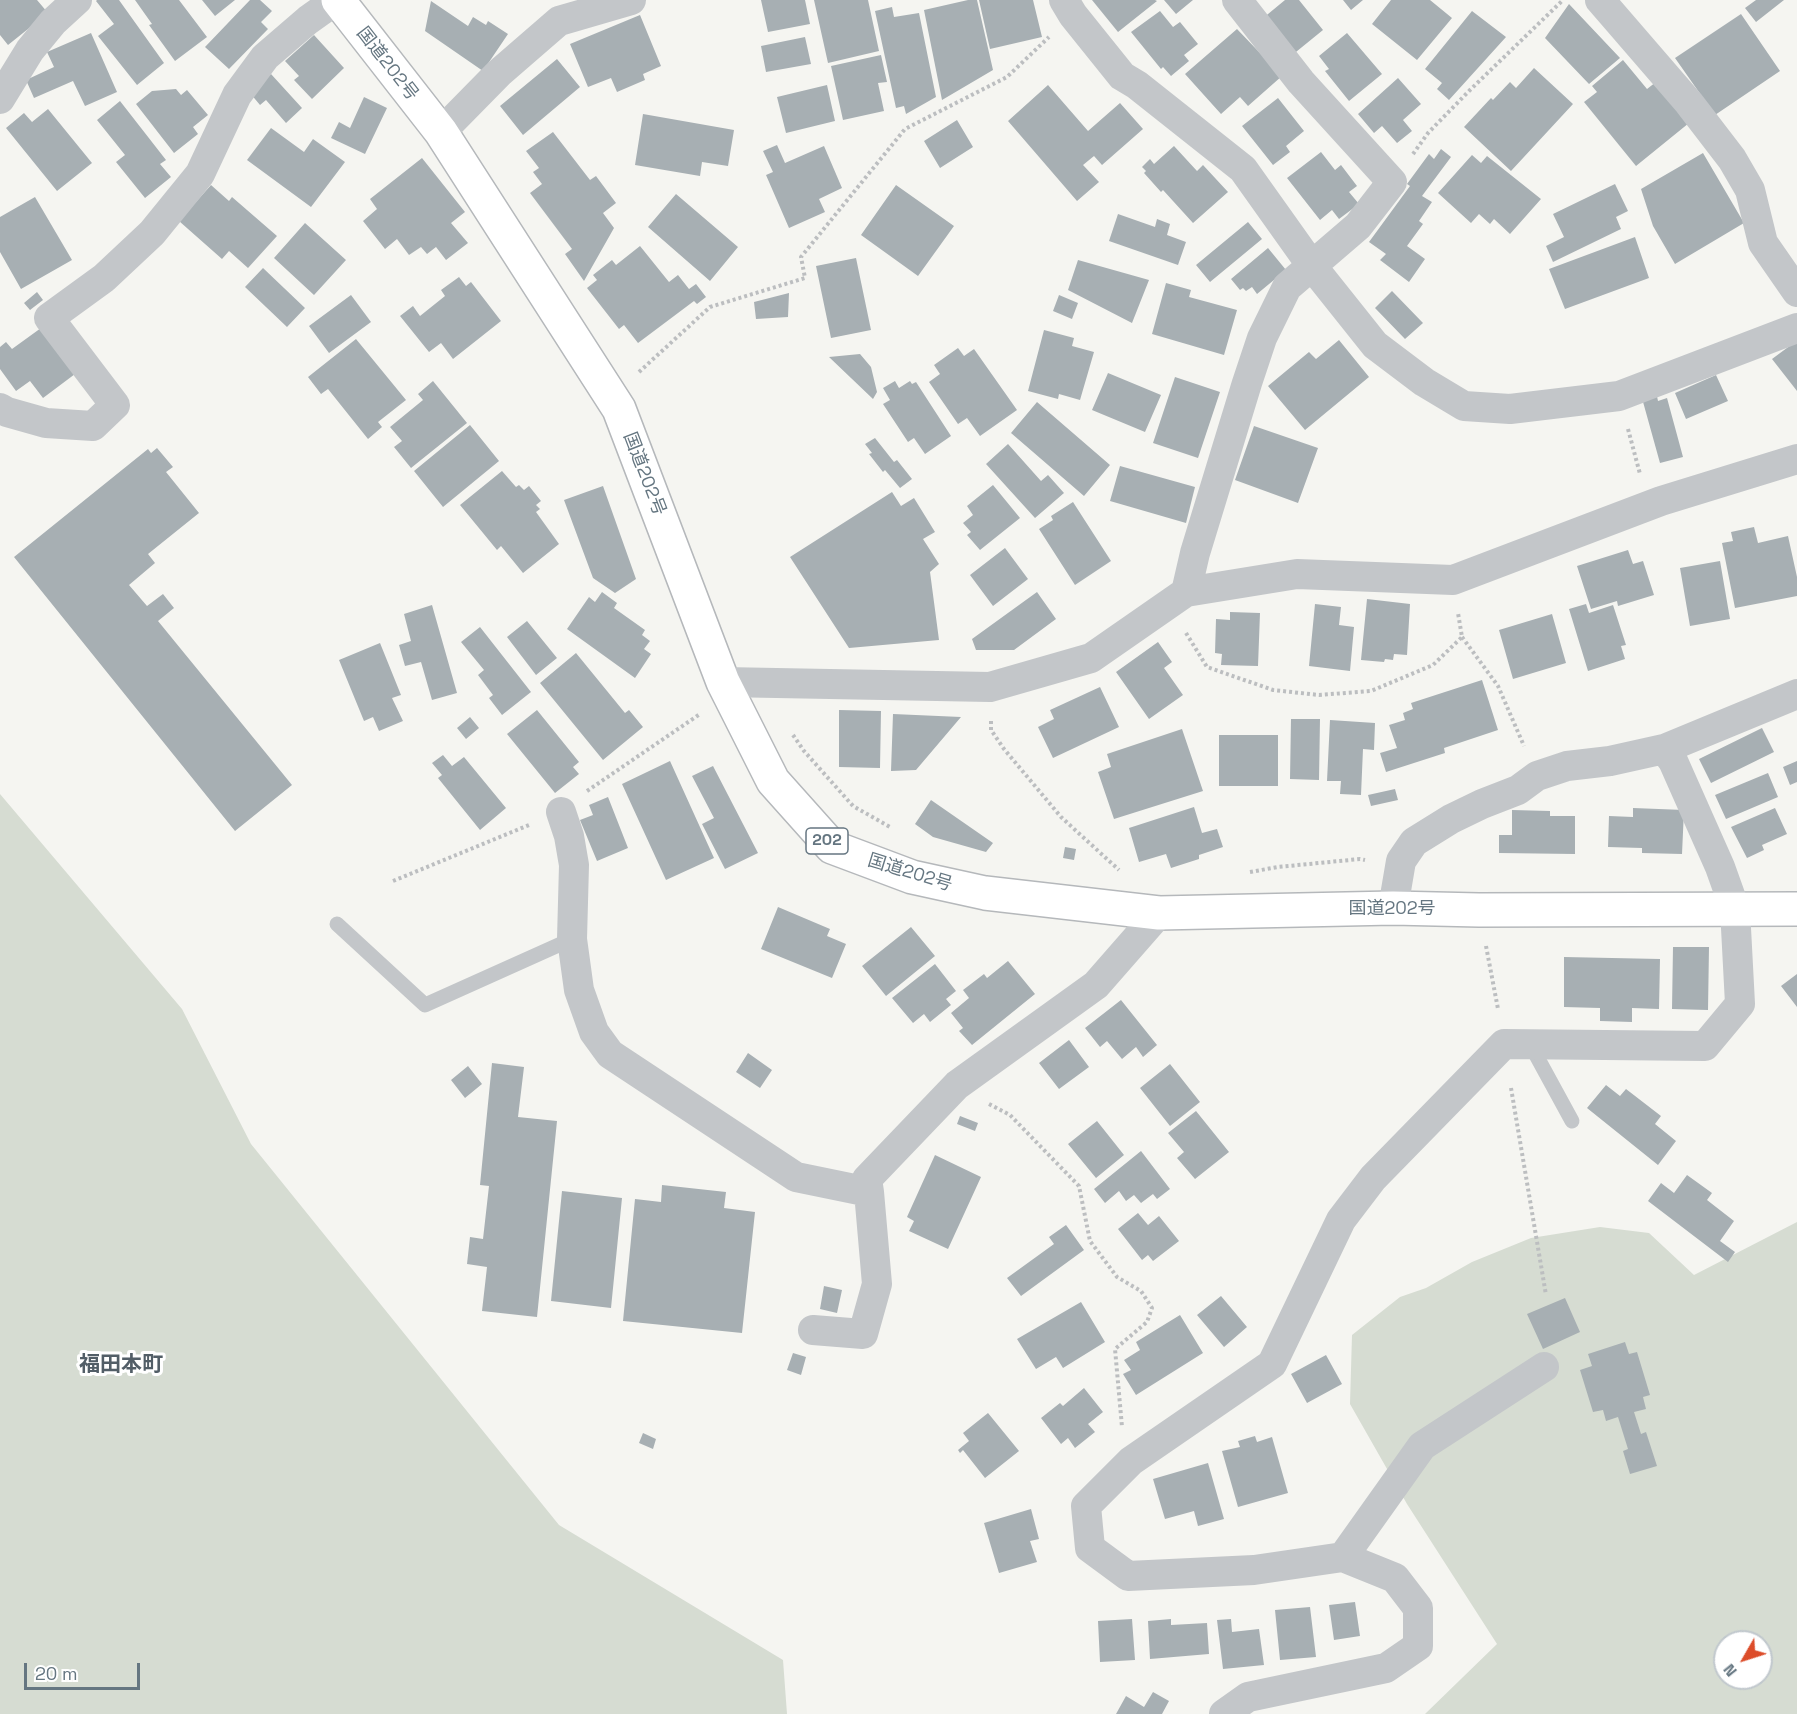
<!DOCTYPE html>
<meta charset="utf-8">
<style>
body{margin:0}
#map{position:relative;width:1797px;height:1714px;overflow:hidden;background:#f5f5f1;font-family:"Space Grotesk",sans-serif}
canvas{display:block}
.north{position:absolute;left:1713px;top:1630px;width:60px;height:60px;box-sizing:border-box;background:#fff;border:2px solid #c1c8cd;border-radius:50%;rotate:231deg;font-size:16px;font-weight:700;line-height:24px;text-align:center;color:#657681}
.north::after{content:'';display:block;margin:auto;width:21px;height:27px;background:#dc4d2a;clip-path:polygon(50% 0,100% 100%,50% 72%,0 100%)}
.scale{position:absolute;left:24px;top:1663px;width:116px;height:27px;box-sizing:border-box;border:3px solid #657681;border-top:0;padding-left:8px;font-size:18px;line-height:21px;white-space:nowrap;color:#657681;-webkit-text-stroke:4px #fff;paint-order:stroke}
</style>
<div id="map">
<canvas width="1797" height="1714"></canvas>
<div class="north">N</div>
<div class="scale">20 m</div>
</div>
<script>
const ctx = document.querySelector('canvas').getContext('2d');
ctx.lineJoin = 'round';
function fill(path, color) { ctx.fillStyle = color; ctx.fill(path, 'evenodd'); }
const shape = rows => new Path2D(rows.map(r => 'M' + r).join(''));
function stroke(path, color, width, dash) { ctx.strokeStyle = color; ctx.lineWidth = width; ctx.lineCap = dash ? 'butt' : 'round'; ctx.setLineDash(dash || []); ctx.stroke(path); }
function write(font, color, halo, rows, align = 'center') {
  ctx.font = font + ' "Space Grotesk","Noto Sans JP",sans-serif'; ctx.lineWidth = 6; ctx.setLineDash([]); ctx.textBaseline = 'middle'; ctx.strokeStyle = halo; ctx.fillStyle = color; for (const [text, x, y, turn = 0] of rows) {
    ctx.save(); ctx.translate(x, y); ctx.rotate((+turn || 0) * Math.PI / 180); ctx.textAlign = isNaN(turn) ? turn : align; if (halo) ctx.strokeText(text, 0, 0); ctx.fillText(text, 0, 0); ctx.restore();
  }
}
fill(shape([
 [0,794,182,1009,251,1144,559,1525,783,1660,787,1714,0,1714],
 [1797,1222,1797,1714,1425,1714,1497,1644,1407,1504,1350,1404,1352,1335,1400,1297,1426,1288,1472,1262,1531,1238,1600,1227,1649,1233,1694,1275],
 [1725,1642,1761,1642,1761,1678,1725,1678]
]), '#d6dcd2');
fill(shape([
 [0,0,37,0,48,13,8,45,0,35],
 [97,0,119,0,164,63,137,85,98,36,114,24,96,1],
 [135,0,179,0,207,37,175,61,149,25,152,24],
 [202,0,235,0,215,16],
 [250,0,260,0,272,11,261,22,268,29,229,69,205,47],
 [761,0,805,0,810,24,768,32],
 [814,0,868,0,879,51,828,63],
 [968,0,977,0,993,70,942,100,924,10],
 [979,0,1033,0,1042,37,990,49],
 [1092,0,1155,0,1157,1,1118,32],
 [1164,0,1193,0,1176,14],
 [1285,0,1299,0,1323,30,1291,56,1262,19],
 [1343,0,1363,0,1351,10],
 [1391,0,1430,0,1452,18,1417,60,1372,24],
 [1756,0,1784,0,1756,22,1745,8],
 [431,1,468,26,473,17,486,25,488,21,508,34,483,71,425,31],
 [1569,4,1620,58,1589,84,1545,38],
 [892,7,894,17,919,13,936,97,906,114,904,106,896,108,875,11],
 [1160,11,1173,27,1180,22,1198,44,1184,55,1189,61,1171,76,1163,67,1161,69,1131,32],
 [1472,11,1506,37,1449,100,1437,89,1442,83,1425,69],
 [1741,14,1780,71,1715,115,1675,58],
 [640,15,661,66,643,74,645,80,617,92,611,78,588,87,570,44],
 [1237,29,1282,76,1248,106,1240,97,1221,114,1185,74],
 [91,33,117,92,85,106,73,81,34,98,26,80,54,67,47,52],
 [1347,33,1382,74,1349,101,1325,71,1329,69,1319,56],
 [314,35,344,68,312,99,294,80,299,76,285,61],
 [805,37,811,64,766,72,761,46],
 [881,55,887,82,878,83,884,111,843,120,831,66],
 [557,59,580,87,523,135,500,106],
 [1623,60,1647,89,1656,82,1689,123,1636,166,1584,102,1597,92,1592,86],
 [1534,68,1573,104,1511,171,1464,127,1491,98,1493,100,1510,82,1516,88],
 [271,74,302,108,286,123,266,100,260,105,250,93],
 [1398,78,1421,104,1403,120,1412,131,1397,143,1382,126,1374,133,1358,114],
 [827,85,835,121,786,133,777,97],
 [1048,85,1088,131,1120,103,1143,129,1102,165,1094,156,1083,165,1099,182,1077,201,1008,121],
 [176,89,181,95,187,90,208,115,193,127,198,134,174,153,136,104,152,91],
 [364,97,387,108,365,154,331,138,339,122,350,128],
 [1278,98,1304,131,1286,146,1290,152,1273,165,1242,126],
 [120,101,166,160,160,164,171,177,145,198,116,162,125,155,97,120],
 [48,109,92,163,57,191,6,128,24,113,32,122],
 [643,114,734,130,728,166,702,162,700,176,635,165],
 [957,120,973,147,940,168,924,141],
 [271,128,304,152,313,139,345,162,311,207,247,160],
 [553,132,590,180,596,176,616,203,603,213,614,228,584,281,565,254,572,249,530,193,542,184,533,172,539,168,526,151],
 [777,145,785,163,824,146,842,188,819,199,825,212,789,228,766,175,773,172,763,151],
 [1174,146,1197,171,1203,165,1228,192,1193,223,1163,190,1161,192,1144,173,1146,171,1142,167,1150,159,1154,164],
 [1441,149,1451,157,1422,196,1432,202,1419,221,1423,224,1407,246,1425,259,1409,282,1380,260,1386,254,1369,242,1410,186,1407,184,1429,154,1434,159],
 [1321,152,1335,170,1341,165,1357,186,1349,192,1359,204,1339,219,1332,210,1320,220,1287,178],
 [1703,153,1744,223,1675,264,1653,226,1641,189],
 [1472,155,1481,163,1487,156,1541,199,1510,234,1494,219,1490,224,1479,214,1471,223,1438,193],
 [422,158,465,212,451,223,468,243,446,260,436,247,427,254,421,247,409,255,397,239,385,249,363,221,377,209,370,199],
 [1615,184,1628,211,1616,217,1621,229,1553,262,1546,246,1564,237,1553,214],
 [211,185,229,201,232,197,277,236,248,268,229,251,222,259,179,221],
 [896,185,954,226,918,276,861,235],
 [676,194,738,247,710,281,648,227],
 [35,197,72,260,21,289,0,252,0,217],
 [1118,214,1155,227,1157,219,1170,224,1167,235,1186,242,1178,265,1109,241],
 [1248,222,1262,239,1210,282,1196,265],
 [305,223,346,260,314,295,274,258],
 [1635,237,1649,278,1565,309,1549,269],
 [640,246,669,282,678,275,689,289,696,284,706,297,697,304,694,301,638,343,624,325,619,329,587,288,597,280,593,275,612,260,616,265],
 [1268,248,1286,270,1257,294,1252,287,1246,291,1243,288,1240,290,1231,279],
 [856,258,871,330,831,338,816,266],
 [1078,260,1149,280,1132,323,1068,290],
 [263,268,305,308,287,327,245,287],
 [459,277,466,286,471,282,501,321,453,359,441,343,429,352,400,316,413,306,420,316,445,296,441,290],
 [1166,283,1191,290,1189,297,1237,310,1224,355,1152,334],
 [1392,291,1423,323,1405,339,1375,308],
 [37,292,43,300,30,310,24,303],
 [789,293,788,317,756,319,754,302],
 [351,295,371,322,329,353,309,326],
 [1059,295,1078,303,1072,319,1053,311],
 [41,328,75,374,43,398,30,381,16,391,0,369,0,347,6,342,12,349],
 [1044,330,1074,338,1072,346,1094,352,1080,400,1059,394,1058,399,1028,391],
 [356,339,406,400,378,422,382,427,368,439,328,389,321,394,308,377],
 [1339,340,1369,377,1305,430,1268,386,1309,352,1316,359],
 [1795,342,1797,344,1797,391,1772,359],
 [958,348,964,356,974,349,1017,410,980,436,967,418,958,424,929,382,940,374,934,365],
 [860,354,871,367,877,392,873,399,829,357],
 [1108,373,1161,395,1145,432,1092,410],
 [1716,375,1728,401,1686,419,1675,393],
 [1175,377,1220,392,1198,458,1153,443],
 [433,381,467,423,411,468,394,447,402,441,390,427,423,400,418,394],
 [895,381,899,388,910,381,912,384,916,382,951,436,925,454,914,438,908,442,883,404,890,400,883,388],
 [1655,387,1658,401,1667,398,1683,457,1660,463,1640,391],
 [1037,402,1110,465,1084,496,1011,433],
 [470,425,499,461,443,507,414,471],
 [1254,426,1318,448,1298,503,1235,480],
 [875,438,894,462,897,460,912,479,900,488,885,470,883,472,869,454,872,453,865,444],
 [1008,444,1041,481,1048,475,1064,493,1035,518,986,464],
 [157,448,173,467,166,472,199,513,148,554,155,563,129,585,147,606,163,594,174,608,158,621,292,785,235,831,14,557,148,449,151,453],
 [1120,466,1195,487,1186,523,1110,501],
 [502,471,516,487,519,485,524,490,529,486,541,501,536,505,540,509,536,512,559,544,523,573,501,546,497,550,460,505],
 [993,485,1020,518,980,550,967,535,971,532,963,523,973,515,967,506],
 [603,486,636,579,615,593,593,578,564,500],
 [892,492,901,506,914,498,935,532,923,539,939,564,930,572,939,640,849,648,790,557],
 [1073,502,1111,561,1075,585,1039,529,1053,520,1051,516],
 [1754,527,1758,543,1788,536,1797,577,1797,596,1735,608,1722,543,1733,541,1731,532],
 [1005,548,1028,579,993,606,970,575],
 [1628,550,1633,564,1643,561,1654,595,1618,606,1617,601,1591,609,1577,566],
 [1720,561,1730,619,1690,626,1680,568],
 [602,592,617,603,614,608,645,630,642,635,650,641,644,649,651,654,635,678,567,629,589,597,595,602],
 [1037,592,1056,619,1014,650,976,650,972,639],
 [1367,599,1410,604,1407,655,1394,654,1393,660,1385,659,1384,662,1361,660],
 [1315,604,1341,607,1339,625,1354,627,1350,671,1309,666],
 [1586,604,1589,613,1613,605,1626,645,1621,646,1625,659,1588,671,1569,609],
 [432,605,457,693,432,700,421,662,405,666,399,645,411,641,404,614],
 [1230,612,1260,613,1258,666,1221,665,1222,654,1215,653,1216,619,1230,620],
 [1552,614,1566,663,1513,679,1499,630],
 [527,621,557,658,536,675,507,637],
 [480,627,531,692,502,715,489,698,493,695,478,675,484,670,461,642],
 [1158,642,1172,662,1164,668,1183,695,1149,719,1116,672],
 [380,643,401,695,392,698,403,721,379,731,373,717,364,721,339,660],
 [576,653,625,713,629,710,643,727,603,760,540,683],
 [1482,680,1498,730,1444,748,1445,753,1386,772,1380,753,1397,748,1389,725,1405,720,1403,713,1413,709,1411,703],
 [1100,687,1119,727,1053,758,1038,727,1054,719,1050,710],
 [537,710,579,762,573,767,579,774,555,793,507,734],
 [839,710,881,711,880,768,839,767],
 [893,714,961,717,916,770,891,771],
 [470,717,479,728,466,739,457,728],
 [1291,719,1320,719,1319,780,1290,779],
 [1330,720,1375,723,1374,750,1363,749,1361,795,1340,794,1341,781,1327,781],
 [1762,728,1774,752,1711,783,1699,759],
 [1182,729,1203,791,1114,819,1098,772,1111,767,1107,754],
 [1219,735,1278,735,1278,786,1219,786],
 [443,755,452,766,464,757,506,808,480,830,438,778,442,775,432,763],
 [670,761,714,858,666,880,622,784],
 [1797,761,1797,782,1790,785,1783,767],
 [713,766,758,853,725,869,702,824,714,818,692,776],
 [1768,773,1778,797,1726,819,1715,795],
 [1395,789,1398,800,1371,806,1368,795],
 [608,797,628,848,597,861,580,820,593,815,589,805],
 [931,800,993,843,986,852,933,837,915,824],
 [1194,807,1202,833,1217,829,1223,847,1199,855,1199,859,1171,868,1166,854,1139,862,1129,828],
 [1633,808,1684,810,1682,854,1642,853,1642,848,1608,847,1609,816,1633,817],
 [1775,808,1787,834,1762,845,1764,850,1747,858,1731,827],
 [1512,810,1550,811,1550,816,1575,816,1575,854,1499,853,1499,835,1512,835],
 [1065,847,1076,849,1074,860,1063,858],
 [778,907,830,929,827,936,846,944,832,978,761,949],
 [911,927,935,956,886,996,862,966],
 [1673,947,1709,947,1708,1010,1672,1009],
 [1564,957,1660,959,1659,1009,1632,1008,1632,1022,1600,1021,1600,1008,1564,1007],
 [1008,961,1035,994,972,1045,959,1031,963,1028,951,1013,969,998,963,990,984,974,987,978],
 [935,964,956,991,946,999,951,1005,930,1022,924,1014,913,1023,892,998],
 [1797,974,1797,1007,1781,986],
 [1121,1000,1157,1045,1143,1057,1136,1047,1122,1059,1107,1041,1100,1047,1085,1028],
 [1069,1040,1089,1067,1059,1089,1039,1063],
 [748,1053,772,1070,760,1088,736,1072],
 [492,1063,524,1067,518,1117,557,1121,537,1317,482,1311,487,1267,467,1264,470,1237,483,1239,489,1186,480,1185],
 [1170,1064,1200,1102,1170,1126,1140,1088],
 [468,1066,482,1084,465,1098,451,1080],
 [1606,1085,1620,1096,1626,1089,1661,1116,1655,1124,1676,1141,1658,1165,1587,1108],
 [1196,1111,1229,1152,1195,1179,1177,1158,1184,1152,1168,1133],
 [960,1116,978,1123,975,1131,957,1124],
 [1097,1121,1124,1155,1096,1178,1068,1144],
 [1141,1151,1170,1189,1157,1199,1153,1194,1141,1203,1134,1195,1126,1201,1119,1191,1105,1203,1094,1189],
 [935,1155,981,1177,948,1249,909,1231,914,1221,907,1217],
 [1687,1175,1712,1193,1707,1200,1734,1221,1720,1241,1735,1252,1728,1262,1648,1201,1661,1183,1674,1193],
 [662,1185,726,1192,724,1208,755,1212,742,1333,623,1321,635,1199,661,1202],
 [562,1191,622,1198,611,1308,551,1301],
 [1138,1213,1148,1225,1159,1216,1179,1241,1153,1261,1148,1255,1142,1260,1118,1229],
 [1066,1225,1084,1250,1021,1296,1007,1278,1054,1244,1049,1237],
 [824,1286,842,1290,837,1313,820,1309],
 [1221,1296,1247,1327,1224,1347,1197,1315],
 [1565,1298,1580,1332,1543,1349,1527,1314],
 [1081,1302,1105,1342,1063,1368,1056,1357,1036,1369,1017,1339],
 [1180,1315,1203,1353,1136,1395,1123,1374,1131,1370,1124,1360,1140,1350,1136,1342],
 [1625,1342,1629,1354,1637,1352,1650,1395,1643,1397,1646,1409,1634,1412,1641,1434,1646,1432,1657,1466,1630,1474,1623,1451,1628,1449,1618,1417,1606,1421,1603,1410,1593,1412,1580,1370,1592,1366,1588,1354],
 [793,1353,806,1357,801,1375,787,1370],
 [1326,1355,1342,1384,1307,1403,1291,1374],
 [1084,1388,1103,1412,1088,1424,1095,1432,1075,1448,1068,1438,1061,1444,1041,1418,1060,1403,1063,1406],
 [988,1413,1019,1451,985,1478,963,1450,960,1453,958,1450,969,1441,963,1433],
 [643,1433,656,1439,653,1449,639,1443],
 [1255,1436,1257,1442,1272,1437,1288,1493,1238,1507,1222,1451,1240,1447,1238,1441],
 [1208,1463,1224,1519,1198,1526,1194,1511,1165,1519,1153,1479],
 [1031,1509,1039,1539,1030,1541,1037,1562,999,1573,984,1523],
 [1355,1602,1360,1636,1334,1640,1329,1605],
 [1310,1607,1316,1657,1280,1660,1275,1610],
 [1132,1619,1135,1660,1100,1662,1098,1621],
 [1171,1619,1171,1625,1207,1623,1209,1654,1150,1659,1148,1621],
 [1231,1619,1232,1632,1259,1629,1264,1665,1223,1669,1217,1620],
 [1153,1692,1169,1701,1162,1714,1116,1714,1126,1696,1144,1707]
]), '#a7afb3');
const highway = shape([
 [338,0,441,132,619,409,723,682,773,781,832,847,912,877,985,893,1159,913,1393,908,1479,910,1797,909]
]);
stroke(highway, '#b5b8bb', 36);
stroke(shape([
 [1413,154,1428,133,1470,90,1563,0],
 [639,372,710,307,805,278,801,257,905,129,1007,77,1049,37],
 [1628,429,1640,474],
 [1186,633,1207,667,1273,690,1319,695,1371,691,1433,665,1462,637,1458,613],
 [1462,637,1498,686,1524,746],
 [991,721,991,730,1004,749,1061,817,1119,870],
 [793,735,804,751,853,806,890,827],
 [587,791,700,714],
 [1250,872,1278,867,1360,859,1365,860],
 [393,881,529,825],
 [1486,946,1498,1009],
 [1511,1088,1546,1295],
 [989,1104,1010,1115,1079,1186,1090,1241,1117,1277,1141,1291,1152,1308,1147,1322,1115,1349,1122,1427]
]), '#bcbec0', 4, [3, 3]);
stroke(shape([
 [337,924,425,1005,572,939],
 [1530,1044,1572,1121]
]), '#c3c6c9', 15);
stroke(shape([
 [1064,0,1073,15,1122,76,1137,85,1243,169,1312,266,1375,345,1424,382,1464,406,1510,409,1619,396,1797,328],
 [1600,0,1689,103,1732,159,1750,190,1763,243,1797,292],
 [0,99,30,50,53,22,77,0],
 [441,132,499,73,559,21,631,0],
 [0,408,7,412,46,423,93,426,115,405,49,318,104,278,152,233,200,174,237,95,265,57,308,20,336,0],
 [1186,592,1195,553,1247,383,1262,338,1287,287,1358,226,1392,182,1301,82,1237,0],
 [723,682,990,687,1091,658,1186,592,1297,574,1453,580,1661,501,1797,459],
 [561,812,569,836,574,865,572,939,579,990,594,1032,610,1054,796,1177,869,1192,867,1179,957,1085,1096,985,1159,913],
 [1393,908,1401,861,1414,842,1451,819,1482,804,1518,790,1537,776,1567,766,1610,761,1664,749,1797,694],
 [813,1330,863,1334,877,1284,869,1192],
 [1343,1557,1422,1446,1544,1367],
 [1224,1714,1248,1697,1386,1668,1418,1646,1418,1608,1395,1578,1343,1557,1254,1570,1128,1576,1090,1548,1086,1506,1131,1461,1272,1364,1341,1220,1373,1178,1504,1044,1705,1046,1740,1004,1735,909,1720,867,1673,761,1664,749]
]), '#c3c6c9', 30);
stroke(highway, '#fff', 33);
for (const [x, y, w] of [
 [827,841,42]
]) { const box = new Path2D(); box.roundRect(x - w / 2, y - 13, w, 26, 4.5); ctx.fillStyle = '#fff'; ctx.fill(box); stroke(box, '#657681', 1.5); }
write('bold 16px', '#657681', null, [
 ["202",827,841]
]);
write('18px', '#657681', '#fff', [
 ["国道202号",387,64,52],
 ["国道202号",644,474,69],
 ["国道202号",910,873,17],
 ["国道202号",1392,909]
]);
write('bold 21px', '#525e67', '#fff', [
 ["福田本町",121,1365]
]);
</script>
